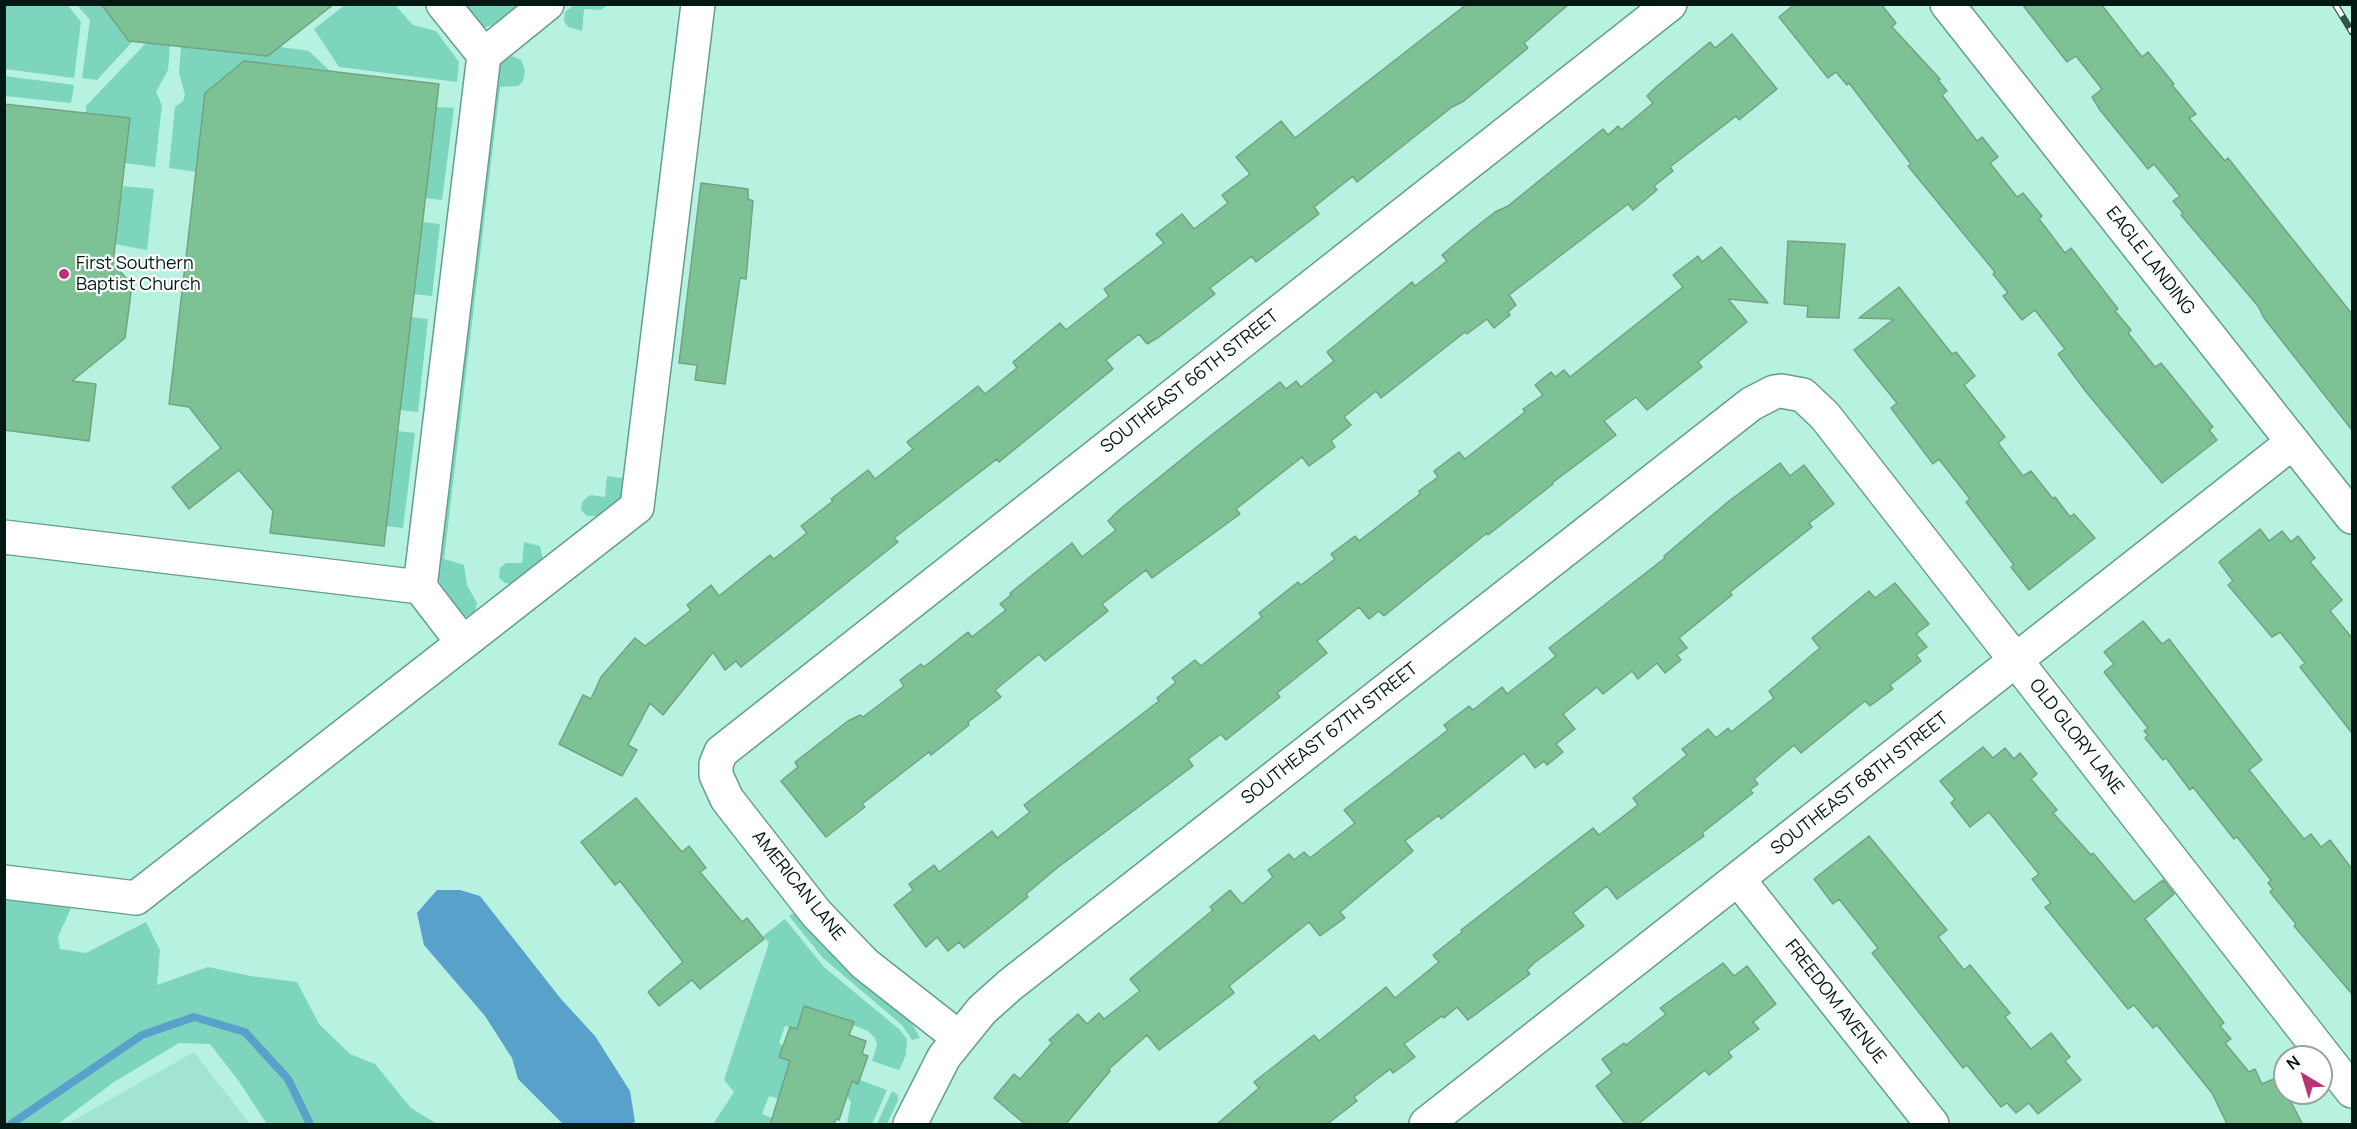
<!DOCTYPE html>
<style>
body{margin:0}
#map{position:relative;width:2357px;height:1129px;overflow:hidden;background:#b7f2e1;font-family:Manrope,sans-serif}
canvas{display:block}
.frame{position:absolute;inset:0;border:6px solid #021813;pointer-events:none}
.north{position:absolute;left:2273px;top:1045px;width:60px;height:60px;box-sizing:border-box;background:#fff;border:2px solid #9aa3a1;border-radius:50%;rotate:322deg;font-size:16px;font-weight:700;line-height:24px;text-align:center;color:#021813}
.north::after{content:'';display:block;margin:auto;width:21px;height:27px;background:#b93375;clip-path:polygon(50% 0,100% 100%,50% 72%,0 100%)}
</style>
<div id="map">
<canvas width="2357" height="1129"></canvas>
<div class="frame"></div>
<div class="north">N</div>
</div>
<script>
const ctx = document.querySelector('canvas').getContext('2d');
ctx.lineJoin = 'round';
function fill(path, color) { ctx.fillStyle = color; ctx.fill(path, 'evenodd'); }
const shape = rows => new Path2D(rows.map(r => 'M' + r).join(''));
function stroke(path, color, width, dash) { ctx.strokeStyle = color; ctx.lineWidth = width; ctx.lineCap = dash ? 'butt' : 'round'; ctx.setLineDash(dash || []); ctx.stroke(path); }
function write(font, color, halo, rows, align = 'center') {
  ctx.font = font + ' Manrope,sans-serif'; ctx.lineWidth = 4.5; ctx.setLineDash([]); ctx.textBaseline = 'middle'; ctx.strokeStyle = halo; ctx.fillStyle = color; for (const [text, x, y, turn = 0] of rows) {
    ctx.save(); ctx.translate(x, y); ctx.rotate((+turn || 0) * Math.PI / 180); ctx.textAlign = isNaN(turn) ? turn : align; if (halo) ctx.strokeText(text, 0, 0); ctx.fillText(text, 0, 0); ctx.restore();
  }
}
fill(shape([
 [194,1052,250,1124,67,1124]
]), '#a1e4d1');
fill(shape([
 [5,4,68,5,81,22,74,78,5,69],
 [77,5,101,5,129,41,133,41,97,80,82,78,90,20],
 [345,5,395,5,413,25,436,31,459,62,457,82,339,67,314,29],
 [463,5,519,5,493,25,482,28],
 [574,5,574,4,607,5,601,10,584,9,582,31,568,27,564,21,565,12],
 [237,41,309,51,329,70,244,61,205,93,196,172,169,168,175,107,183,101,185,95,179,72,181,47,223,51],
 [146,43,170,45,168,70,156,92,162,105,155,167,125,163,130,119,86,114,86,106],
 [512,56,521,60,525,70,523,81,518,86,500,87,444,559,464,565,467,585,477,603,475,612,463,618,438,580,498,71,501,63],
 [5,76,74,85,71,103,5,96],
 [436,107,454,108,442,200,424,198],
 [123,186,154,189,147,250,115,244],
 [422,222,440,224,432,296,413,294],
 [411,317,428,319,418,412,400,410],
 [398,431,415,433,403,528,386,526],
 [607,476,622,478,625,481,625,495,597,516,587,516,581,510,582,502,590,495,605,497],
 [524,542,540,546,543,561,513,584,505,583,499,578,500,568,506,563,522,563],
 [5,898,72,906,58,937,60,949,86,953,146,922,160,950,157,985,208,967,251,976,297,982,319,1024,350,1054,375,1064,411,1108,437,1124,267,1124,238,1080,210,1044,179,1043,114,1082,58,1124,5,1124],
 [794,913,838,961,911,1022,920,1038,912,1040,902,1025,823,958,789,916],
 [785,919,824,967,899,1029,907,1039,906,1055,899,1070,872,1061,877,1045,875,1038,868,1031,853,1025,804,1007,797,1029,785,1026,779,1043,783,1045,779,1057,858,1084,860,1080,887,1090,872,1124,847,1123,851,1102,846,1095,779,1099,769,1096,762,1114,772,1118,770,1124,713,1124,734,1092,724,1080,769,943,763,936],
 [892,1091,898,1095,898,1100,887,1124,877,1124]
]), '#7dd5be');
fill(shape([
 [437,890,460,890,480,896,561,999,595,1036,630,1091,635,1122,632,1124,563,1124,518,1079,512,1058,485,1016,424,945,417,913]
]), '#58a1ca');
stroke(shape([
 [11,1124,142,1035,194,1017,245,1032,288,1079,310,1124]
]), '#58a1ca', 8);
const building = shape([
 [101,4,334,4,268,56,129,41,101,4],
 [1467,4,1569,4,1524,43,1528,48,1464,101,1452,107,1357,182,1353,176,1314,207,1319,214,1256,262,1252,256,1210,288,1215,294,1159,337,1147,344,1139,334,1106,360,1113,369,999,462,997,459,894,538,898,542,741,667,736,661,725,670,713,652,663,715,650,703,628,745,637,750,622,776,559,744,583,695,591,699,601,677,635,638,645,646,691,610,687,605,711,585,719,596,770,555,774,559,807,533,801,526,833,501,831,499,868,470,875,479,913,449,907,442,978,386,985,394,1017,368,1013,362,1060,323,1066,330,1109,296,1104,289,1164,243,1156,234,1182,214,1194,229,1228,203,1222,195,1250,174,1236,157,1281,121,1295,138,1467,4],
 [1795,4,1881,4,1896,23,1892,27,1940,79,1938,80,1947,91,1942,95,1977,141,1982,137,1998,157,1990,163,2017,197,2023,193,2042,216,2039,219,2065,253,2071,248,2118,309,2115,311,2131,330,2128,333,2155,367,2161,363,2213,427,2209,430,2217,440,2162,483,2087,393,2058,354,2065,349,2035,310,2022,320,2003,296,2008,293,1993,274,1995,272,1908,166,1911,164,1849,83,1847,85,1836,72,1828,78,1779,17,1795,4],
 [2022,4,2101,4,2142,57,2148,52,2174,84,2172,85,2196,114,2189,118,2225,161,2228,158,2352,314,2352,430,2264,318,2258,306,2181,215,2183,213,2173,201,2180,196,2154,164,2148,169,2100,110,2092,97,2102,89,2076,56,2067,62,2022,4],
 [1732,34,1777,89,1739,120,1736,116,1670,167,1673,171,1654,186,1657,190,1633,210,1628,204,1509,295,1516,305,1508,312,1510,315,1494,328,1487,319,1467,334,1465,332,1381,398,1376,391,1344,417,1351,425,1331,441,1335,447,1309,466,1302,457,1236,509,1240,514,1152,578,1146,570,1102,604,1108,611,1045,661,1039,654,995,690,1001,697,968,722,969,725,931,755,929,752,862,804,865,807,826,837,781,781,798,767,795,762,848,721,860,715,863,717,904,686,900,680,921,664,924,667,968,632,972,637,1006,610,1000,604,1011,595,1010,593,1072,543,1082,557,1116,530,1108,521,1119,510,1214,433,1280,382,1286,389,1296,381,1301,387,1334,361,1327,352,1412,282,1415,286,1447,261,1442,255,1472,230,1495,212,1508,206,1603,129,1608,135,1618,126,1621,130,1653,103,1647,96,1657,86,1710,42,1715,48,1732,34],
 [244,61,439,84,384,546,270,533,273,511,239,470,189,509,172,487,221,448,189,407,169,404,205,93,244,61],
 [4,104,130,118,113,263,132,285,125,338,72,381,96,384,89,441,4,430,4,104],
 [701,183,748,189,748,199,753,201,746,279,740,278,725,384,695,380,697,365,679,363,701,183],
 [1788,241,1845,244,1839,318,1807,317,1808,306,1784,304,1788,241],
 [1721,247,1768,303,1728,299,1747,322,1698,362,1702,367,1647,410,1636,397,1604,421,1616,435,1552,483,1553,484,1488,535,1487,533,1384,616,1379,611,1369,619,1359,607,1317,641,1327,653,1277,693,1280,697,1226,740,1221,734,1188,759,1193,766,1057,868,1026,894,1028,897,964,948,959,942,948,951,937,937,926,947,894,905,913,890,909,884,934,865,939,872,992,831,997,838,1030,812,1024,805,1159,701,1157,698,1176,682,1172,678,1195,660,1201,666,1262,617,1259,613,1298,582,1301,585,1335,559,1331,554,1355,536,1359,541,1420,494,1419,491,1438,477,1434,471,1459,452,1465,459,1525,412,1523,409,1543,395,1535,385,1551,372,1555,377,1564,370,1570,377,1683,287,1673,275,1698,256,1702,262,1721,247],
 [1899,287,1952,354,1956,352,1975,376,1964,385,2005,437,1998,443,2023,476,2031,471,2053,499,2055,497,2070,517,2074,514,2095,538,2029,590,2011,567,2014,565,1966,502,1970,499,1939,459,1933,464,1891,408,1897,403,1854,350,1894,319,1859,318,1899,287],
 [1780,463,1790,476,1804,465,1834,504,1809,523,1812,527,1730,592,1732,595,1679,638,1687,648,1677,655,1681,660,1665,673,1657,663,1638,679,1632,671,1603,694,1597,687,1563,714,1575,729,1556,744,1563,752,1547,765,1544,761,1535,768,1524,753,1441,819,1439,815,1405,841,1413,851,1340,912,1345,918,1320,936,1309,922,1229,986,1234,993,1159,1050,1147,1035,1109,1069,1110,1071,1065,1125,1026,1125,994,1098,1014,1074,1020,1079,1052,1043,1049,1040,1078,1014,1087,1024,1099,1013,1104,1019,1140,991,1130,979,1213,910,1210,907,1230,890,1242,904,1273,877,1268,870,1289,854,1294,860,1304,852,1310,858,1355,823,1344,810,1448,730,1444,725,1469,706,1473,710,1502,687,1507,694,1556,656,1549,648,1665,558,1664,556,1729,501,1780,463],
 [2260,529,2269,541,2282,531,2291,542,2298,536,2315,558,2310,562,2342,600,2330,611,2352,638,2352,733,2300,667,2305,663,2280,632,2272,637,2228,585,2233,581,2219,562,2260,529],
 [1895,583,1929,624,1916,634,1927,647,1916,655,1921,661,1890,685,1893,689,1870,706,1865,701,1801,753,1794,745,1754,779,1758,784,1750,790,1753,793,1702,833,1704,836,1617,899,1607,886,1573,913,1584,926,1534,963,1527,970,1530,974,1468,1020,1457,1007,1444,1018,1442,1016,1404,1044,1415,1057,1393,1073,1390,1069,1354,1097,1357,1101,1326,1125,1216,1125,1259,1088,1254,1082,1314,1035,1319,1041,1386,987,1395,998,1439,962,1433,955,1462,932,1461,930,1593,828,1599,835,1638,805,1633,798,1687,755,1682,749,1708,729,1716,738,1728,728,1731,732,1774,698,1769,691,1820,648,1812,638,1869,591,1875,598,1895,583],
 [2143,621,2162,644,2169,639,2262,760,2249,770,2304,839,2311,834,2321,847,2330,840,2352,869,2352,994,2294,926,2296,924,2270,892,2273,889,2268,883,2271,880,2237,837,2234,839,2193,787,2190,790,2166,758,2163,760,2145,738,2148,735,2144,731,2148,728,2104,672,2114,664,2104,652,2143,621],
 [1983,747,1993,758,2005,748,2014,759,2020,753,2037,774,2031,779,2057,810,2053,813,2091,855,2093,853,2134,902,2163,880,2174,894,2145,919,2224,1023,2220,1026,2231,1039,2225,1043,2249,1072,2255,1069,2262,1084,2278,1077,2303,1125,2227,1124,2212,1093,2157,1025,2153,1028,2134,1005,2128,1009,2045,907,2051,903,2032,879,2039,874,1989,812,1970,827,1951,803,1955,799,1940,781,1983,747],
 [636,798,682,852,689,846,706,868,700,872,742,922,747,918,764,939,700,989,692,980,659,1006,648,992,683,962,620,881,615,885,581,842,636,798],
 [1869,836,1947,930,1938,937,1964,970,1970,965,2010,1013,2005,1017,2031,1049,2051,1033,2070,1057,2065,1061,2081,1080,2038,1114,2029,1103,2016,1113,2007,1103,2001,1107,1967,1065,1963,1068,1872,953,1878,948,1839,899,1833,904,1814,879,1869,836],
 [1723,963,1734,976,1747,966,1776,1004,1753,1022,1759,1029,1728,1052,1732,1057,1709,1075,1705,1070,1637,1125,1626,1125,1596,1086,1612,1073,1602,1059,1624,1043,1626,1045,1666,1014,1660,1008,1723,963],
 [804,1006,854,1022,849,1035,866,1041,862,1054,868,1056,858,1084,852,1081,839,1120,836,1119,834,1125,770,1125,790,1061,779,1057,790,1027,797,1029,804,1006]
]);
fill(building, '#7dc295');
stroke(building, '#75a183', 1.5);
const minor = shape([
 [443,4,484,55,420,587,463,643],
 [1947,4,2352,517],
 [484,55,547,4],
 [4,537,420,587],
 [1738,879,1932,1124],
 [4,882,136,898,637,507,698,4],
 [958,1037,865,964,816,913,727,799,716,775,716,764,721,752,1670,4],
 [910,1124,944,1057,982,1010,1010,985,1751,404,1774,392,1781,391,1803,395,1825,416,2352,1091],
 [1426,1124,2293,442]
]);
stroke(minor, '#669e8e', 36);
stroke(minor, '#fff', 33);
const rail = shape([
 [2335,4,2352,32]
]);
stroke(rail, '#33534a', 7);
stroke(rail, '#fff', 4.5, [14]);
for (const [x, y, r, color] of [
 [64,274,6,"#b93375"]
]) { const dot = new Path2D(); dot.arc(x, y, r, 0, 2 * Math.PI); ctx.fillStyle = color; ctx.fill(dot); stroke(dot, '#fff', 2); }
write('18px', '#021813', '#fff', [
 ["EAGLE LANDING",2150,261,52],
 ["SOUTHEAST 66TH STREET",1190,382,-38],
 ["SOUTHEAST 67TH STREET",1330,734,-38],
 ["OLD GLORY LANE",2076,737,52],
 ["SOUTHEAST 68TH STREET",1860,784,-38],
 ["AMERICAN LANE",798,886,51],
 ["FREEDOM AVENUE",1835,1002,52]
]);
write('18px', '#021813', '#fff', [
 ["First Southern",76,264],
 ["Baptist Church",76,285]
], 'left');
</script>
